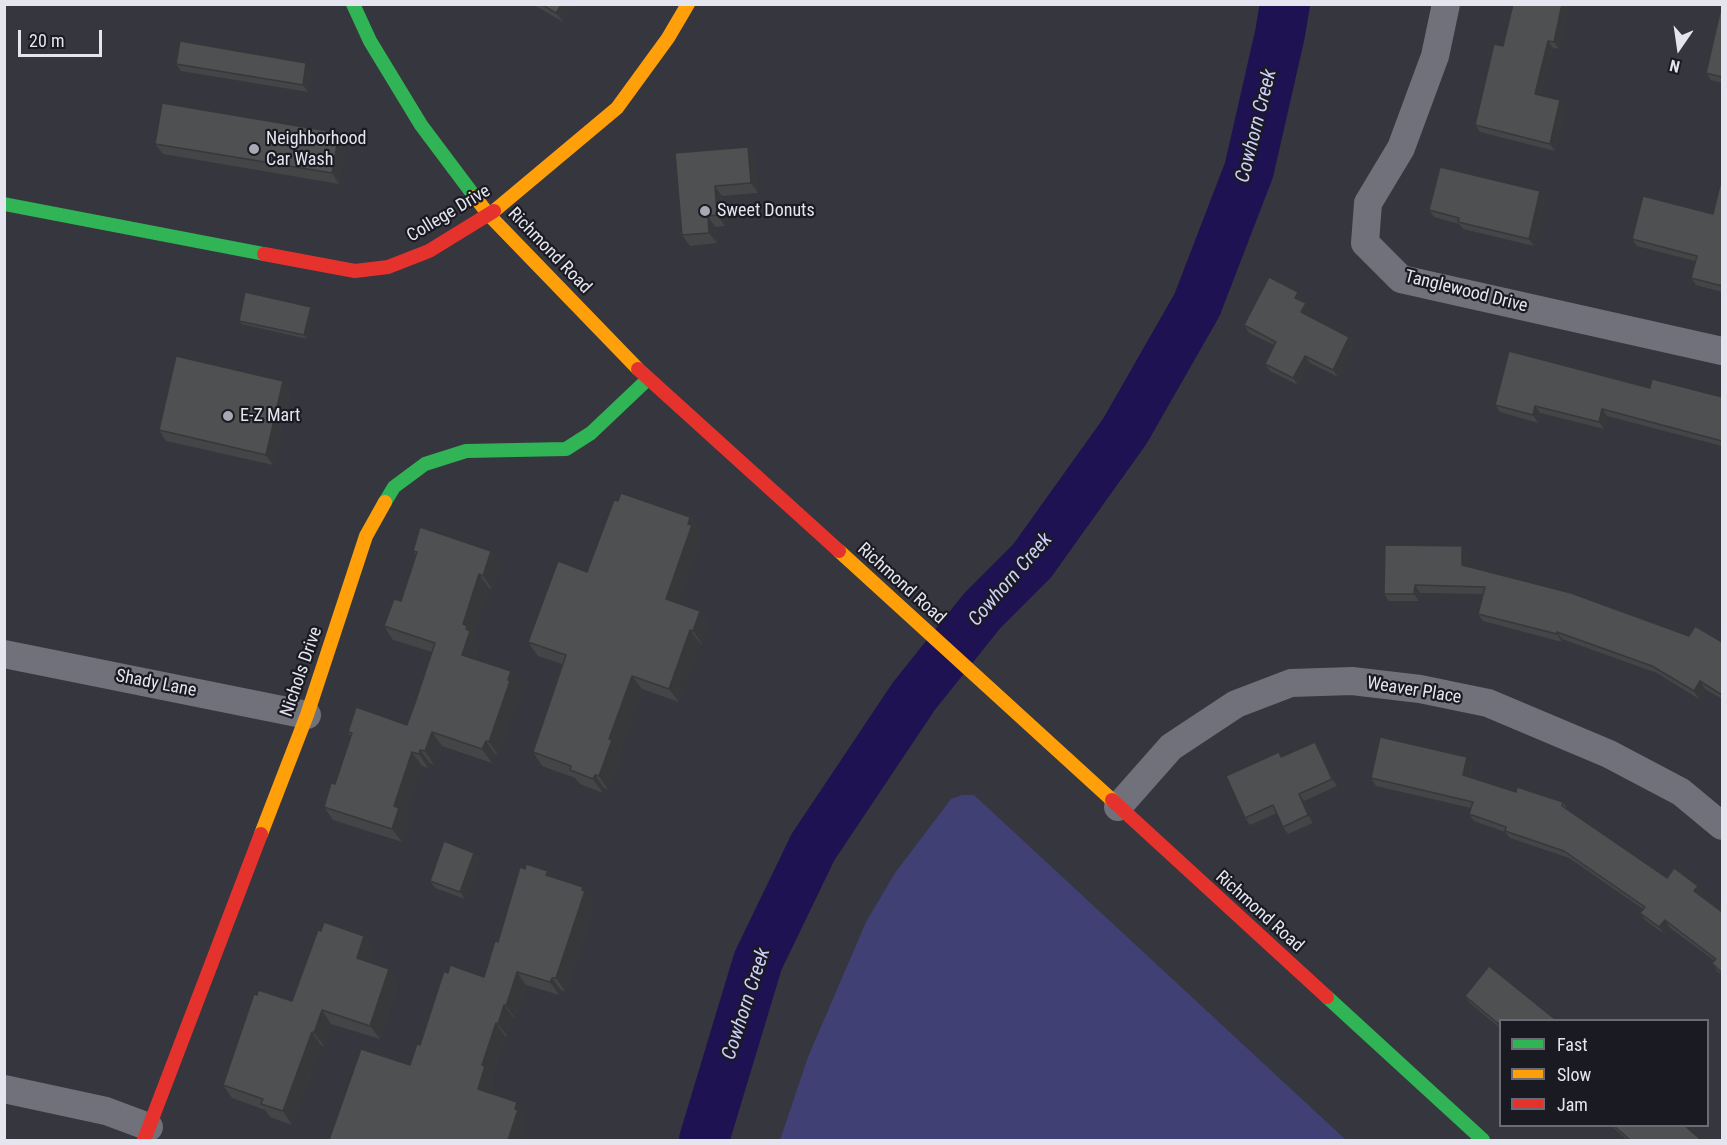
<!DOCTYPE html>
<style>
body{margin:0}
#map{position:relative;width:1727px;height:1145px;overflow:hidden;background:#35363e;font-family:"Roboto Condensed",sans-serif}
canvas{display:block}
.frame{position:absolute;inset:0;border:6px solid #e4e5ef;pointer-events:none}
.legend{position:absolute;left:1499px;top:1019px;width:210px;height:108px;box-sizing:border-box;background:#1a1a22;border:2px solid #6b6b74;margin:0;padding:8px 10px;list-style:none;font-size:18px;color:#e4e5ef}
.legend li{display:flex;align-items:center;gap:12px;height:30px}
.legend b{width:30px;border:2px solid #6b6b74}
.north{position:absolute;left:1649px;top:18px;width:60px;height:60px;-webkit-text-stroke:4px #1a1a22;paint-order:stroke;rotate:193deg;font-size:16px;font-weight:700;line-height:24px;text-align:center;color:#e4e5ef}
.north::after{content:'';display:block;margin:auto;width:21px;height:27px;background:#e4e5ef;clip-path:polygon(50% 0,100% 100%,50% 72%,0 100%)}
.scale{position:absolute;left:18px;top:30px;width:84px;height:27px;box-sizing:border-box;border:3px solid #e4e5ef;border-top:0;padding-left:8px;font-size:18px;line-height:21px;white-space:nowrap;color:#e4e5ef;-webkit-text-stroke:4px #1a1a22;paint-order:stroke}
</style>
<div id="map">
<canvas width="1727" height="1145"></canvas>
<div class="frame"></div>
<ul class="legend">
<li><b style="height:8px;background:#30b455"></b>Fast</li>
<li><b style="height:8px;background:#ff9f0a"></b>Slow</li>
<li><b style="height:8px;background:#e5322d"></b>Jam</li>
</ul>
<div class="north">N</div>
<div class="scale">20 m</div>
</div>
<script>
const ctx = document.querySelector('canvas').getContext('2d');
ctx.lineJoin = 'round';
function fill(path, color) { ctx.fillStyle = color; ctx.fill(path, 'evenodd'); }
const shape = rows => new Path2D(rows.map(r => 'M' + r).join(''));
function stroke(path, color, width, dash) { ctx.strokeStyle = color; ctx.lineWidth = width; ctx.lineCap = dash ? 'butt' : 'round'; ctx.setLineDash(dash || []); ctx.stroke(path); }
function write(font, color, halo, rows, align = 'center') {
  ctx.font = font + ' "Roboto Condensed",sans-serif'; ctx.lineWidth = 4.5; ctx.setLineDash([]); ctx.textBaseline = 'middle'; ctx.strokeStyle = halo; ctx.fillStyle = color; for (const [text, x, y, turn = 0] of rows) {
    ctx.save(); ctx.translate(x, y); ctx.rotate((+turn || 0) * Math.PI / 180); ctx.textAlign = isNaN(turn) ? turn : align; if (halo) ctx.strokeText(text, 0, 0); ctx.fillText(text, 0, 0); ctx.restore();
  }
}
fill(shape([
 [962,795,974,795,1346,1140,780,1140,808,1057,866,922,895,873,951,799]
]), '#414074');
stroke(shape([
 [704,1140,758,961,813,847,914,696,982,611,1032,561,1125,431,1197,305,1249,170,1280,34,1285,4]
]), '#1e1252', 50);
stroke(shape([
 [1446,4,1435,56,1401,148,1368,203,1365,243,1401,279,1722,351],
 [4,654,307,715],
 [1118,807,1171,747,1236,704,1291,683,1352,681,1420,689,1488,703,1609,754,1681,792,1722,826],
 [4,1089,106,1111,149,1127]
]), '#70717b', 28);
stroke(shape([
 [353,4,370,41,421,125,475,197],
 [4,204,264,254],
 [385,502,394,487,425,464,466,451,566,449,591,433,648,379],
 [1327,997,1483,1140]
]), '#30b455', 14);
stroke(shape([
 [475,197,489,215,638,369],
 [494,211,617,108,668,38,688,4],
 [839,551,1112,800],
 [261,834,307,715,366,536,385,502]
]), '#ff9f0a', 14);
stroke(shape([
 [264,254,355,271,388,267,429,251,494,211],
 [638,369,839,551],
 [1112,800,1327,997],
 [144,1140,261,834]
]), '#e5322d', 14);
fill(shape([
 [532,4,573,4,563,22],
 [1569,4,1559,49,1553,48,1541,95,1565,107,1555,151,1480,132,1475,125,1503,46],
 [1722,4,1722,83,1711,80,1706,73],
 [306,63,311,70,308,92,181,71,176,64],
 [339,133,346,143,339,184,163,154,155,144],
 [748,147,755,157,758,193,722,196,725,226,715,227,717,243,690,246,682,235,675,153],
 [1722,177,1722,292,1696,285,1691,278,1695,261,1637,246,1632,239,1713,214],
 [1545,198,1534,246,1463,229,1459,224,1434,217,1429,210],
 [1303,299,1302,301,1311,310,1308,316,1349,337,1354,344,1338,377,1310,363,1298,385,1270,371,1265,364,1274,345,1249,333,1244,325],
 [311,307,313,311,307,339,242,324,239,321],
 [283,381,290,392,273,465,166,441,159,430],
 [1650,388,1722,397,1722,446,1607,416,1604,429,1540,413,1538,423,1500,412,1495,405],
 [690,517,700,531,699,535,701,538,678,604,700,611,709,625,702,644,700,643,679,702,642,689,620,751,622,754,608,790,604,788,603,793,580,784,575,778,542,766,533,752,562,664,538,656,528,642,587,572],
 [413,551,501,564,492,589,489,588,473,634,479,644,475,659,521,685,518,692,520,695,498,755,495,754,492,763,442,746,434,765,430,763,428,768,422,766,405,816,409,822,402,842,333,820,324,807,335,784,351,737,348,732,407,725,415,703,432,652,393,640,384,626,401,601,416,555],
 [1467,554,1467,566,1689,636,1722,642,1722,699,1705,689,1699,699,1657,673,1562,639,1562,642,1483,621,1478,614,1484,594,1420,593,1419,601,1389,601,1384,594],
 [1315,742,1320,749,1337,786,1304,801,1313,823,1288,834,1283,827,1277,813,1250,825,1245,818,1279,752,1282,757],
 [1472,764,1470,777,1516,792,1563,802,1568,810,1667,878,1703,893,1701,896,1722,912,1722,975,1717,971,1712,963,1715,961,1670,928,1664,934,1645,920,1640,913,1643,909,1569,858,1510,838,1505,832,1474,821,1469,814,1471,808,1376,786,1371,778],
 [474,853,479,860,465,899,435,888,430,881],
 [525,869,548,871,553,877,583,887,594,904,565,991,561,990,559,995,526,985,515,1018,513,1017,507,1036,505,1036,492,1075,494,1079,490,1093,517,1102,526,1115,525,1119,527,1123,410,1065,420,1045,448,973,484,977],
 [321,931,364,936,373,949,369,962,398,983,380,1039,331,1024,324,1046,321,1045,292,1125,270,1117,265,1110,232,1098,223,1085,292,1001],
 [1465,996,1500,1020,1500,1028,1470,1003],
 [1610,1125,1684,1125,1701,1140,1705,1140,1627,1140]
]), '#444547');
fill(shape([
 [562,4,573,4,563,22,556,13],
 [1562,4,1569,4,1559,49,1554,42],
 [1548,41,1553,48,1540,101,1535,94],
 [306,63,311,70,308,92,303,85],
 [1560,100,1565,107,1555,151,1550,144],
 [339,133,346,143,339,184,332,173],
 [748,147,755,157,758,193,751,183],
 [715,186,722,196,725,226,717,215],
 [1540,191,1545,198,1534,246,1529,239],
 [708,216,715,227,717,243,709,233],
 [1298,292,1303,299,1300,305,1295,298],
 [1306,303,1311,310,1306,320,1301,312],
 [311,307,313,311,307,339,304,335],
 [1349,337,1354,344,1338,377,1333,370],
 [1305,356,1310,363,1298,385,1293,378],
 [283,381,290,392,273,465,266,455],
 [1535,406,1540,413,1538,423,1533,415],
 [1602,409,1607,416,1604,429,1599,422],
 [690,517,700,531,699,535,701,538,675,613,666,599],
 [1462,546,1467,554,1467,572,1462,565],
 [491,551,501,564,492,589,483,576],
 [479,574,489,588,473,634,479,644,472,668,462,655,463,624],
 [1415,585,1420,593,1419,601,1414,594],
 [700,611,709,625,702,644,693,631],
 [690,630,700,643,679,702,669,689],
 [1557,632,1562,639,1562,642,1557,634],
 [511,671,521,685,518,692,520,695,498,755,489,742],
 [632,676,642,689,620,751,622,754,608,790,599,776,609,739],
 [1700,681,1705,689,1699,699,1694,691],
 [432,732,442,746,434,765,425,751],
 [486,741,495,754,492,763,482,749],
 [1315,742,1320,749,1337,786,1332,779],
 [420,750,430,763,428,768,419,754],
 [412,752,422,766,405,816,409,822,402,842,392,829,394,806],
 [1467,757,1472,764,1468,782,1463,775],
 [595,775,604,788,603,793,593,779],
 [1299,794,1304,801,1313,823,1308,815],
 [474,853,479,860,465,899,460,892],
 [548,871,557,883,546,875],
 [1698,886,1703,893,1699,898,1694,891],
 [583,887,594,904,565,991,556,978],
 [1665,920,1670,928,1664,934,1659,927],
 [364,936,373,949,366,972,357,958],
 [389,969,398,983,380,1039,370,1026],
 [517,972,526,985,515,1018,506,1006],
 [552,978,561,990,559,995,550,982],
 [504,1005,513,1017,507,1036,498,1024],
 [322,1010,331,1024,324,1046,314,1033],
 [496,1023,505,1036,492,1075,494,1079,487,1102,478,1089,482,1065],
 [312,1032,321,1045,292,1125,283,1111],
 [517,1102,526,1115,525,1119,527,1123,521,1140,508,1140]
]), '#373839');
const building = shape([
 [541,4,562,4,556,13,541,4],
 [1513,4,1562,4,1554,42,1548,41,1535,94,1560,100,1550,144,1475,125,1494,44,1503,46,1513,4],
 [1722,4,1722,77,1706,73,1722,4],
 [180,41,306,63,303,85,176,64,180,41],
 [162,103,339,133,332,173,155,144,162,103],
 [748,147,751,183,715,186,717,215,708,216,709,233,682,235,675,153,748,147],
 [1440,167,1540,191,1529,239,1458,222,1459,218,1429,210,1440,167],
 [1722,177,1722,286,1691,278,1697,256,1632,239,1643,196,1713,214,1722,177],
 [1269,277,1298,292,1295,298,1306,303,1301,312,1349,337,1333,370,1305,356,1293,378,1265,364,1276,342,1244,325,1269,277],
 [245,292,311,307,304,335,239,321,245,292],
 [1509,351,1650,388,1652,379,1722,397,1722,441,1602,409,1599,422,1535,406,1533,415,1495,405,1509,351],
 [176,356,283,381,266,455,159,430,176,356],
 [621,493,690,517,688,524,692,525,666,599,700,611,693,631,690,630,669,689,632,676,609,739,612,740,599,776,595,775,593,779,570,770,571,766,533,752,566,655,528,642,558,561,587,572,614,500,618,501,621,493],
 [420,527,491,551,483,576,479,574,463,624,467,626,466,629,470,631,462,655,511,671,508,680,510,681,489,742,486,741,482,749,432,732,425,751,420,750,419,754,412,752,394,806,399,808,392,829,324,807,331,783,335,784,352,733,348,732,356,707,407,725,415,703,435,643,384,626,394,599,401,601,417,552,413,551,420,527],
 [1385,545,1462,546,1462,565,1571,593,1689,636,1695,626,1722,642,1722,695,1700,681,1694,691,1652,666,1557,632,1557,634,1478,614,1485,587,1415,585,1414,594,1384,594,1385,545],
 [1380,737,1467,757,1463,775,1516,792,1517,787,1563,802,1562,806,1667,878,1674,868,1698,886,1694,891,1722,912,1722,973,1712,963,1716,959,1665,920,1659,927,1640,913,1645,907,1564,851,1505,831,1506,827,1469,814,1473,802,1371,778,1380,737],
 [1315,742,1332,779,1299,794,1308,815,1283,827,1273,805,1245,818,1226,776,1279,752,1281,757,1315,742],
 [444,841,474,853,460,892,430,881,444,841],
 [526,864,548,871,546,875,583,887,582,890,585,891,556,978,552,978,550,982,517,972,506,1006,504,1005,498,1024,496,1023,482,1065,485,1066,478,1089,517,1102,515,1109,518,1110,508,1140,329,1140,361,1049,410,1065,417,1044,420,1045,444,971,448,973,450,965,484,977,495,941,498,942,520,867,525,869,526,864],
 [324,922,364,936,357,958,389,969,370,1026,322,1010,314,1033,312,1032,283,1111,261,1104,263,1099,223,1085,254,994,257,995,258,990,292,1001,318,930,321,931,324,922],
 [1489,966,1556,1020,1500,1020,1500,1025,1465,996,1489,966],
 [1613,1125,1684,1125,1701,1140,1702,1138,1705,1140,1630,1140,1613,1125]
]);
fill(building, '#4f5052');
stroke(building, '#373839', 1.5);
for (const [x, y, r, color] of [
 [254,149,6,"#a7a8b1"],
 [705,211,6,"#a7a8b1"],
 [228,416,6,"#a7a8b1"]
]) { const dot = new Path2D(); dot.arc(x, y, r, 0, 2 * Math.PI); ctx.fillStyle = color; ctx.fill(dot); stroke(dot, '#1a1a22', 2); }
write('18px', '#e4e5ef', '#1a1a22', [
 ["Neighborhood",266,139],
 ["Car Wash",266,160],
 ["Sweet Donuts",717,211],
 ["E-Z Mart",240,416]
], 'left');
write('18px', '#e4e5ef', '#1a1a22', [
 ["College Drive",449,214,-31],
 ["Richmond Road",549,251,46],
 ["Tanglewood Drive",1466,292,14],
 ["Richmond Road",901,584,42],
 ["Nichols Drive",302,672,-71],
 ["Shady Lane",156,684,11],
 ["Weaver Place",1414,691,9],
 ["Richmond Road",1259,912,42]
]);
write('italic 20px', '#cdcffa', '#1a1a22', [
 ["Cowhorn Creek",1257,126,-76],
 ["Cowhorn Creek",1011,580,-49],
 ["Cowhorn Creek",747,1004,-72]
]);
</script>
